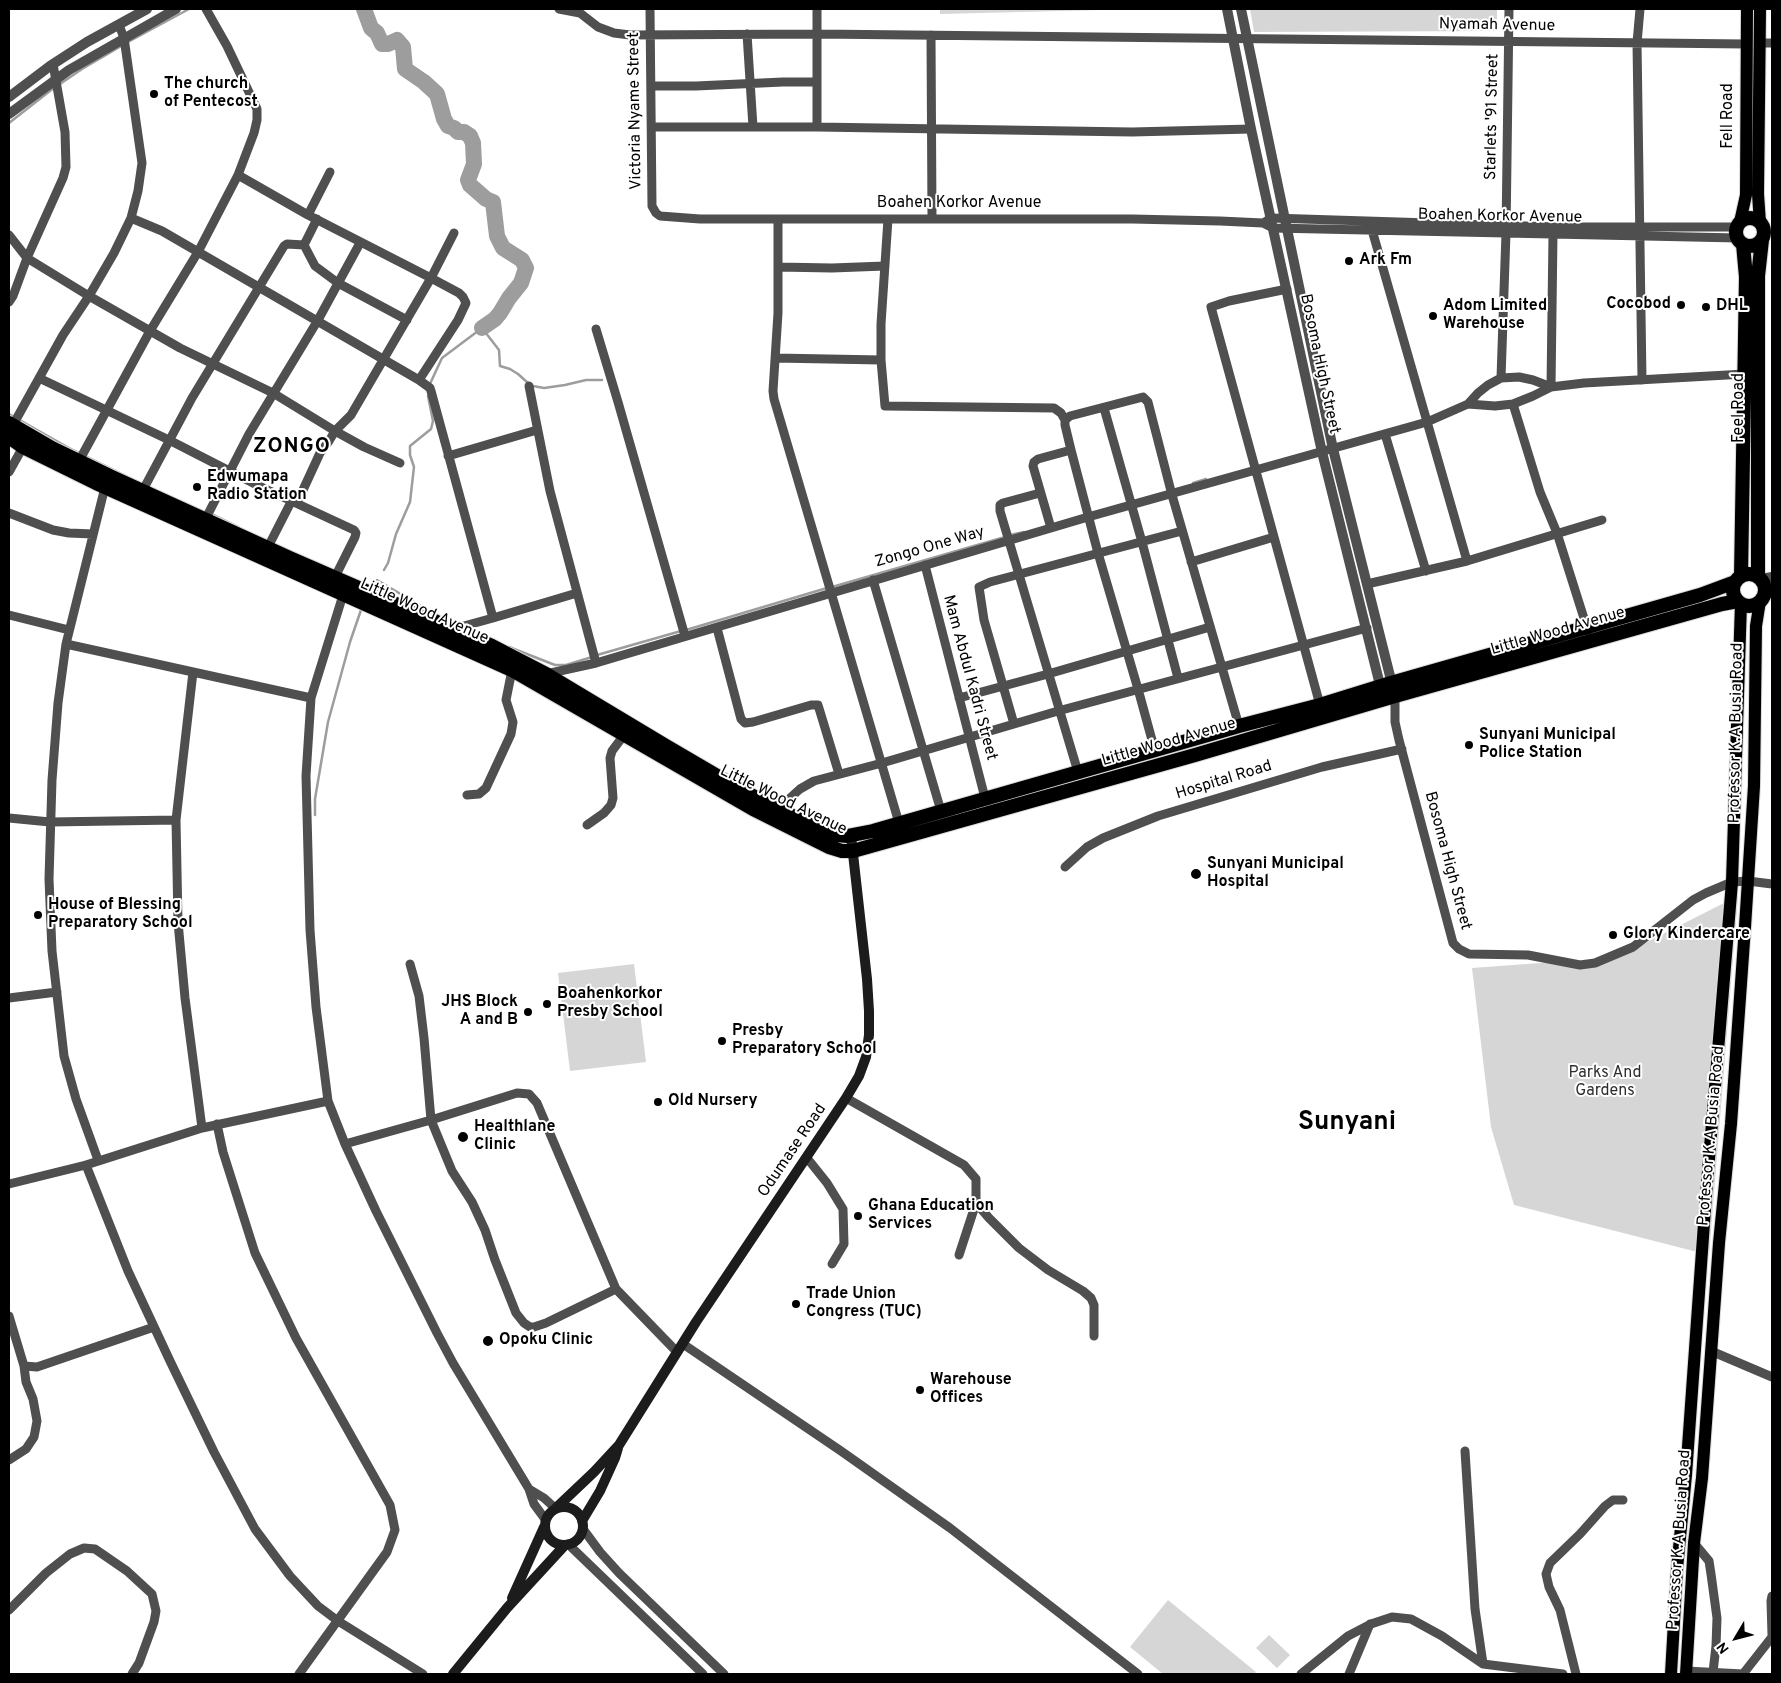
<!DOCTYPE html>
<style>
body{margin:0}
#map{position:relative;width:1781px;height:1683px;overflow:hidden;background:#fff;font-family:Overpass,sans-serif}
canvas{display:block}
.frame{position:absolute;inset:0;border:10px solid #000;pointer-events:none}
.north{position:absolute;left:1711px;top:1613px;width:50px;height:50px;-webkit-text-stroke:4px #fff;paint-order:stroke;rotate:233deg;font-size:14px;font-weight:700;line-height:20px;text-align:center;color:#000}
.north::after{content:'';display:block;margin:auto;width:18px;height:22px;background:#000;clip-path:polygon(50% 0,100% 100%,50% 72%,0 100%)}
</style>
<div id="map">
<canvas width="1781" height="1683"></canvas>
<div class="frame"></div>
<div class="north">N</div>
</div>
<script>
const ctx = document.querySelector('canvas').getContext('2d');
ctx.lineJoin = 'round';
function fill(path, color) { ctx.fillStyle = color; ctx.fill(path, 'evenodd'); }
const shape = rows => new Path2D(rows.map(r => 'M' + r).join(''));
function stroke(path, color, width, dash) { ctx.strokeStyle = color; ctx.lineWidth = width; ctx.lineCap = dash ? 'butt' : 'round'; ctx.setLineDash(dash || []); ctx.stroke(path); }
function write(font, color, halo, rows, align = 'center') {
  ctx.font = font + ' Overpass,sans-serif'; ctx.lineWidth = 4; ctx.setLineDash([]); ctx.textBaseline = 'middle'; ctx.strokeStyle = halo; ctx.fillStyle = color; for (const [text, x, y, turn = 0] of rows) {
    ctx.save(); ctx.translate(x, y); ctx.rotate((+turn || 0) * Math.PI / 180); ctx.textAlign = isNaN(turn) ? turn : align; if (halo) ctx.strokeText(text, 0, 0); ctx.fillText(text, 0, 0); ctx.restore();
  }
}
fill(shape([
 [940,9,1102,9,1102,10,940,14],
 [1250,9,1497,9,1497,31,1254,32],
 [1738,896,1709,1255,1514,1205,1491,1127,1472,968,1554,962,1593,966,1629,951],
 [634,964,646,1062,570,1071,558,973],
 [1168,1600,1256,1672,1254,1674,1163,1674,1130,1647],
 [1269,1635,1290,1655,1277,1668,1256,1648]
]), '#d6d6d6');
stroke(shape([
 [128,42,189,9],
 [60,84,82,69,123,45],
 [9,123,55,87],
 [429,386,442,358,482,328,499,350,500,366,510,369,518,374,528,383],
 [533,386,544,388,565,385,586,380,602,380],
 [9,414,69,448,126,476],
 [1193,483,1206,479],
 [211,514,238,527],
 [1010,535,1024,532],
 [384,570,388,563,396,534,410,502,414,467,410,455,410,446,431,429,433,421,428,396],
 [377,580,431,612],
 [832,587,1005,537],
 [686,630,827,588],
 [509,647,555,665,566,665,592,657],
 [597,655,681,631],
 [315,815,315,799,328,722,350,642,361,610]
]), '#9d9d9d', 2.5);
stroke(shape([
 [364,9,371,28,377,33,382,44,388,44,397,40,403,47,405,69,424,82,437,94,444,119,448,126,454,128,458,132,464,132,470,136,473,143,474,164,468,180,470,185,486,199,493,202,497,236,503,248,522,260,526,268,521,283,509,298,500,313,495,319,482,328]
]), '#9d9d9d', 16);
const primary = shape([
 [1740,222,1746,195,1747,9],
 [1760,223,1758,194,1760,9],
 [1671,1674,1677,1569,1686,1475,1706,1195,1732,882,1741,603],
 [1686,1674,1694,1543,1702,1478,1719,1243,1731,1124,1745,927,1754,786,1756,626,1760,601]
]);
const trunk = shape([
 '1736 232a14 14 0 1 1 28 0a14 14 0 1 1-28 0Z',
 [9,423,52,448,110,476,290,558,492,646,546,674,666,746,743,791,820,830,837,835,847,836,873,831,1239,726,1320,705,1391,683,1700,595,1735,582],
 [9,437,23,447,96,483,512,670,753,809,829,847,842,851,853,851,1195,755,1395,696,1722,604,1738,601],
 '1733 590a16 16 0 1 1 32 0a16 16 0 1 1-32 0Z',
 [1741,576,1746,277,1743,244],
 [1758,576,1758,276,1762,240]
]);
stroke(primary, '#dbdbdb', 14);
stroke(trunk, '#dbdbdb', 16);
stroke(shape([
 [559,9,580,13,598,27,614,33,630,35,818,34,1746,44],
 [650,9,652,206,656,213,660,216,700,219,1132,219,1220,221,1263,223,1273,228,1738,238],
 [817,9,817,127],
 [1640,9,1637,43,1642,380],
 [747,34,753,127],
 [931,35,932,219],
 [1759,43,1772,43],
 [651,86,696,86,783,82,817,82],
 [652,127,817,127,1132,132,1251,129],
 [238,175,308,215,431,278,459,293,463,297,466,303,458,320,419,380,430,388,431,391,493,618,453,629],
 [308,215,330,172],
 [131,218,162,231,419,380],
 [778,219,778,313,773,391,774,399,899,823],
 [888,219,881,324,881,360,885,406,1054,408,1061,413,1065,420],
 [1265,222,1271,218,1557,227,1737,227],
 [9,235,27,258,89,296,180,348,273,393,335,431,364,447,400,463],
 [304,245,315,266,338,283,407,320],
 [778,267,832,268,885,266],
 [1287,289,1229,301,1211,307,1320,705],
 [9,302,13,296,27,258,63,178,66,167,65,132,53,64],
 [596,329,618,402,685,636],
 [775,358,881,360],
 [39,378,169,440,257,485,354,530,356,533,355,537,335,577],
 [1501,378,1506,233,1509,9],
 [529,386,550,491,596,663],
 [1468,404,1495,406,1513,404,1533,396,1551,387,1553,234],
 [1513,404,1540,492,1557,533,1588,631],
 [1104,408,1142,542,1178,678],
 [13,425,63,335,89,296,114,253,131,218,138,191,142,163,124,38,119,25],
 [1385,434,1426,571],
 [448,456,537,430],
 [79,461,150,331,198,252,238,175,254,133,257,120,257,109,227,46,206,9],
 [9,472,23,447],
 [143,490,192,398,284,246,287,244,304,245,317,219],
 [1040,493,1003,503,1000,505,1000,511,1078,772],
 [297,503,320,453,329,441,335,431,351,415,431,278,454,233],
 [9,513,53,530,69,533,93,534],
 [206,518,249,434,318,320,360,243],
 [1051,528,1033,466,1034,462,1038,459,1071,450],
 [268,547,291,502],
 [1467,561,1602,520],
 [1191,562,1274,537],
 [925,565,985,798],
 [873,580,941,811],
 [1367,584,1467,561,1372,230],
 [343,595,311,698,306,776,310,930,316,1007,328,1101,345,1144,376,1211,437,1333,453,1363,529,1489,534,1504,545,1519],
 [9,615,69,630],
 [493,618,577,593],
 [717,628,741,719,745,723,753,722,811,705,818,705,839,774],
 [66,644,311,698],
 [193,672,176,820,178,922,185,998,202,1128],
 [546,674,596,663,1088,517,1427,422,1468,404,1478,393,1488,385,1501,378,1519,377,1533,380,1551,387,1584,383,1745,374],
 [1395,696,1395,722,1399,740,1453,943,1459,949,1469,954,1528,955,1580,965,1595,963,1633,947,1693,900,1706,893,1732,882,1748,881,1772,884],
 [959,698,1048,674,1210,627],
 [1014,724,984,620,979,587,990,582,1182,531],
 [1155,751,1138,689,1098,553,1071,450,1065,425,1065,420,1070,416,1143,397,1148,402,1172,495,1239,726],
 [467,795,479,794,486,788,511,734,513,722,506,700,512,670],
 [779,808,800,789,814,781,882,763,1058,711,1367,628],
 [9,818,50,822,176,820],
 [587,825,604,813,611,805,613,798,610,758,612,751,624,735],
 [1065,867,1087,847,1103,838,1158,816,1322,767,1402,749],
 [410,964,419,996,424,1038,431,1120,452,1171,472,1202,485,1230,495,1260,516,1313,524,1323,530,1327,534,1327,546,1323,616,1289],
 [9,998,57,992],
 [846,1098,964,1165,976,1179,976,1203,959,1255],
 [217,1124,223,1152,255,1253,296,1338,390,1505,395,1530,387,1552,299,1674],
 [345,1144,431,1120,517,1093,529,1094,537,1103,616,1289,677,1352],
 [807,1158,827,1183,843,1209,844,1244,832,1264],
 [98,1160,76,1099,64,1056,52,951,49,879,52,780,58,703,66,644,105,487],
 [86,1165,128,1271,170,1361,214,1452,255,1529,290,1576,318,1606,338,1621,423,1674],
 [9,1184,86,1165,202,1128,328,1101],
 [976,1203,989,1218,1019,1248,1048,1270,1083,1291,1091,1298,1094,1305,1094,1336],
 [9,1316,24,1366,37,1367,154,1327],
 [683,1344,841,1451,950,1528,1138,1674],
 [1711,1351,1772,1377],
 [1465,1451,1475,1609,1483,1664],
 [9,1460,26,1449,34,1437,37,1421,33,1399,26,1382,24,1366],
 [529,1489,544,1498,555,1508],
 [583,1529,600,1552,619,1573,724,1674],
 [1694,1543,1709,1561,1711,1574,1717,1618,1716,1646,1713,1672],
 [568,1544,703,1674],
 [1772,1596,1771,1601,1772,1635],
 [9,1610,46,1573,70,1554,84,1548,95,1549,127,1571,152,1594,156,1611,154,1622,139,1663,132,1674],
 [1686,1671,1743,1674],
 [1301,1674,1348,1636,1371,1624,1392,1617,1411,1619,1442,1636,1483,1664,1563,1674],
 [1349,1674,1370,1624],
 [1576,1674,1560,1610,1549,1587,1546,1574,1550,1563,1580,1534,1605,1506,1613,1500,1623,1500],
 [1743,1674,1772,1637]
]), '#4f4f4f', 9);
stroke(shape([
 [1227,9,1251,129,1322,452,1382,693],
 [1241,9,1333,449,1393,688],
 [9,97,50,66,87,42,147,9],
 [9,114,69,70,176,9],
 [1761,579,1772,577],
 [1764,595,1772,592]
]), '#4f4f4f', 10);
stroke(shape([
 '545 1526a19 19 0 1 1 38 0a19 19 0 1 1-38 0Z',
 [556,1508,594,1472,619,1445,696,1322,846,1098,859,1076,866,1057,869,1035,869,1011,867,979,851,836],
 [582,1521,600,1491,615,1458,618,1448],
 [512,1598,544,1527],
 [453,1674,507,1608,565,1545]
]), '#1c1c1c', 10);
stroke(primary, '#000', 12);
stroke(trunk, '#000', 14);
for (const [x, y, r, color] of [
 [154,94,5,"#000"],
 [1349,261,5,"#000"],
 [1681,305,5,"#000"],
 [1706,307,5,"#000"],
 [1433,316,5,"#000"],
 [197,487,5,"#000"],
 [1469,745,5,"#000"],
 [1196,874,6,"#000"],
 [38,915,5,"#000"],
 [1613,935,5,"#000"],
 [547,1004,5,"#000"],
 [528,1012,5,"#000"],
 [722,1041,5,"#000"],
 [658,1102,5,"#000"],
 [463,1137,6,"#000"],
 [858,1216,5,"#000"],
 [796,1304,5,"#000"],
 [488,1341,6,"#000"],
 [920,1390,5,"#000"]
]) { const dot = new Path2D(); dot.arc(x, y, r, 0, 2 * Math.PI); ctx.fillStyle = color; ctx.fill(dot); stroke(dot, '#fff', 2); }
write('16px', '#000', '#fff', [
 ["Nyamah Avenue",1497,26,1],
 ["Victoria Nyame Street",636,111,-91],
 ["Fell Road",1729,116,-90],
 ["Starlets '91 Street",1493,117,-89],
 ["Boahen Korkor Avenue",959,204],
 ["Boahen Korkor Avenue",1500,217,1],
 ["Bosoma High Street",1319,364,78],
 ["Feel Road",1740,408,-90],
 ["Zongo One Way",930,548,-16],
 ["Little Wood Avenue",424,612,24],
 ["Little Wood Avenue",1558,632,-16],
 ["Mam Abdul Kadri Street",969,678,75],
 ["Professor K.A Busia Road",1737,733,-89],
 ["Little Wood Avenue",1169,743,-16],
 ["Hospital Road",1224,781,-17],
 ["Little Wood Avenue",783,801,26],
 ["Bosoma High Street",1447,861,75],
 ["Professor K.A Busia Road",1712,1136,-85],
 ["Odumase Road",793,1151,-56],
 ["Professor K.A Busia Road",1680,1540,-86]
]);
write('bold 16px', '#000', '#fff', [
 ["The church",164,85],
 ["of Pentecost",164,103],
 ["Ark Fm",1359,261],
 ["Cocobod",1671,305,"right"],
 ["Adom Limited",1443,307],
 ["Warehouse",1443,325],
 ["DHL",1716,307],
 ["Edwumapa",207,478],
 ["Radio Station",207,496],
 ["Sunyani Municipal",1479,736],
 ["Police Station",1479,754],
 ["Sunyani Municipal",1207,865],
 ["Hospital",1207,883],
 ["House of Blessing",48,906],
 ["Preparatory School",48,924],
 ["Glory Kindercare",1623,935],
 ["Boahenkorkor",557,995],
 ["Presby School",557,1013],
 ["JHS Block",518,1003,"right"],
 ["A and B",518,1021,"right"],
 ["Presby",732,1032],
 ["Preparatory School",732,1050],
 ["Old Nursery",668,1102],
 ["Healthlane",474,1128],
 ["Clinic",474,1146],
 ["Ghana Education",868,1207],
 ["Services",868,1225],
 ["Trade Union",806,1295],
 ["Congress (TUC)",806,1313],
 ["Opoku Clinic",499,1341],
 ["Warehouse",930,1381],
 ["Offices",930,1399]
], 'left');
write('16px', '#2d2d2d', '#fff', [
 ["Parks And",1605,1074],
 ["Gardens",1605,1092]
]);
ctx.letterSpacing = '1px';
write('bold 21px', '#000', '#fff', [
 ["ZONGO",292,448]
]);
ctx.letterSpacing = '0px';
write('bold 26px', '#000', '#fff', [
 ["Sunyani",1347,1124]
]);
</script>
